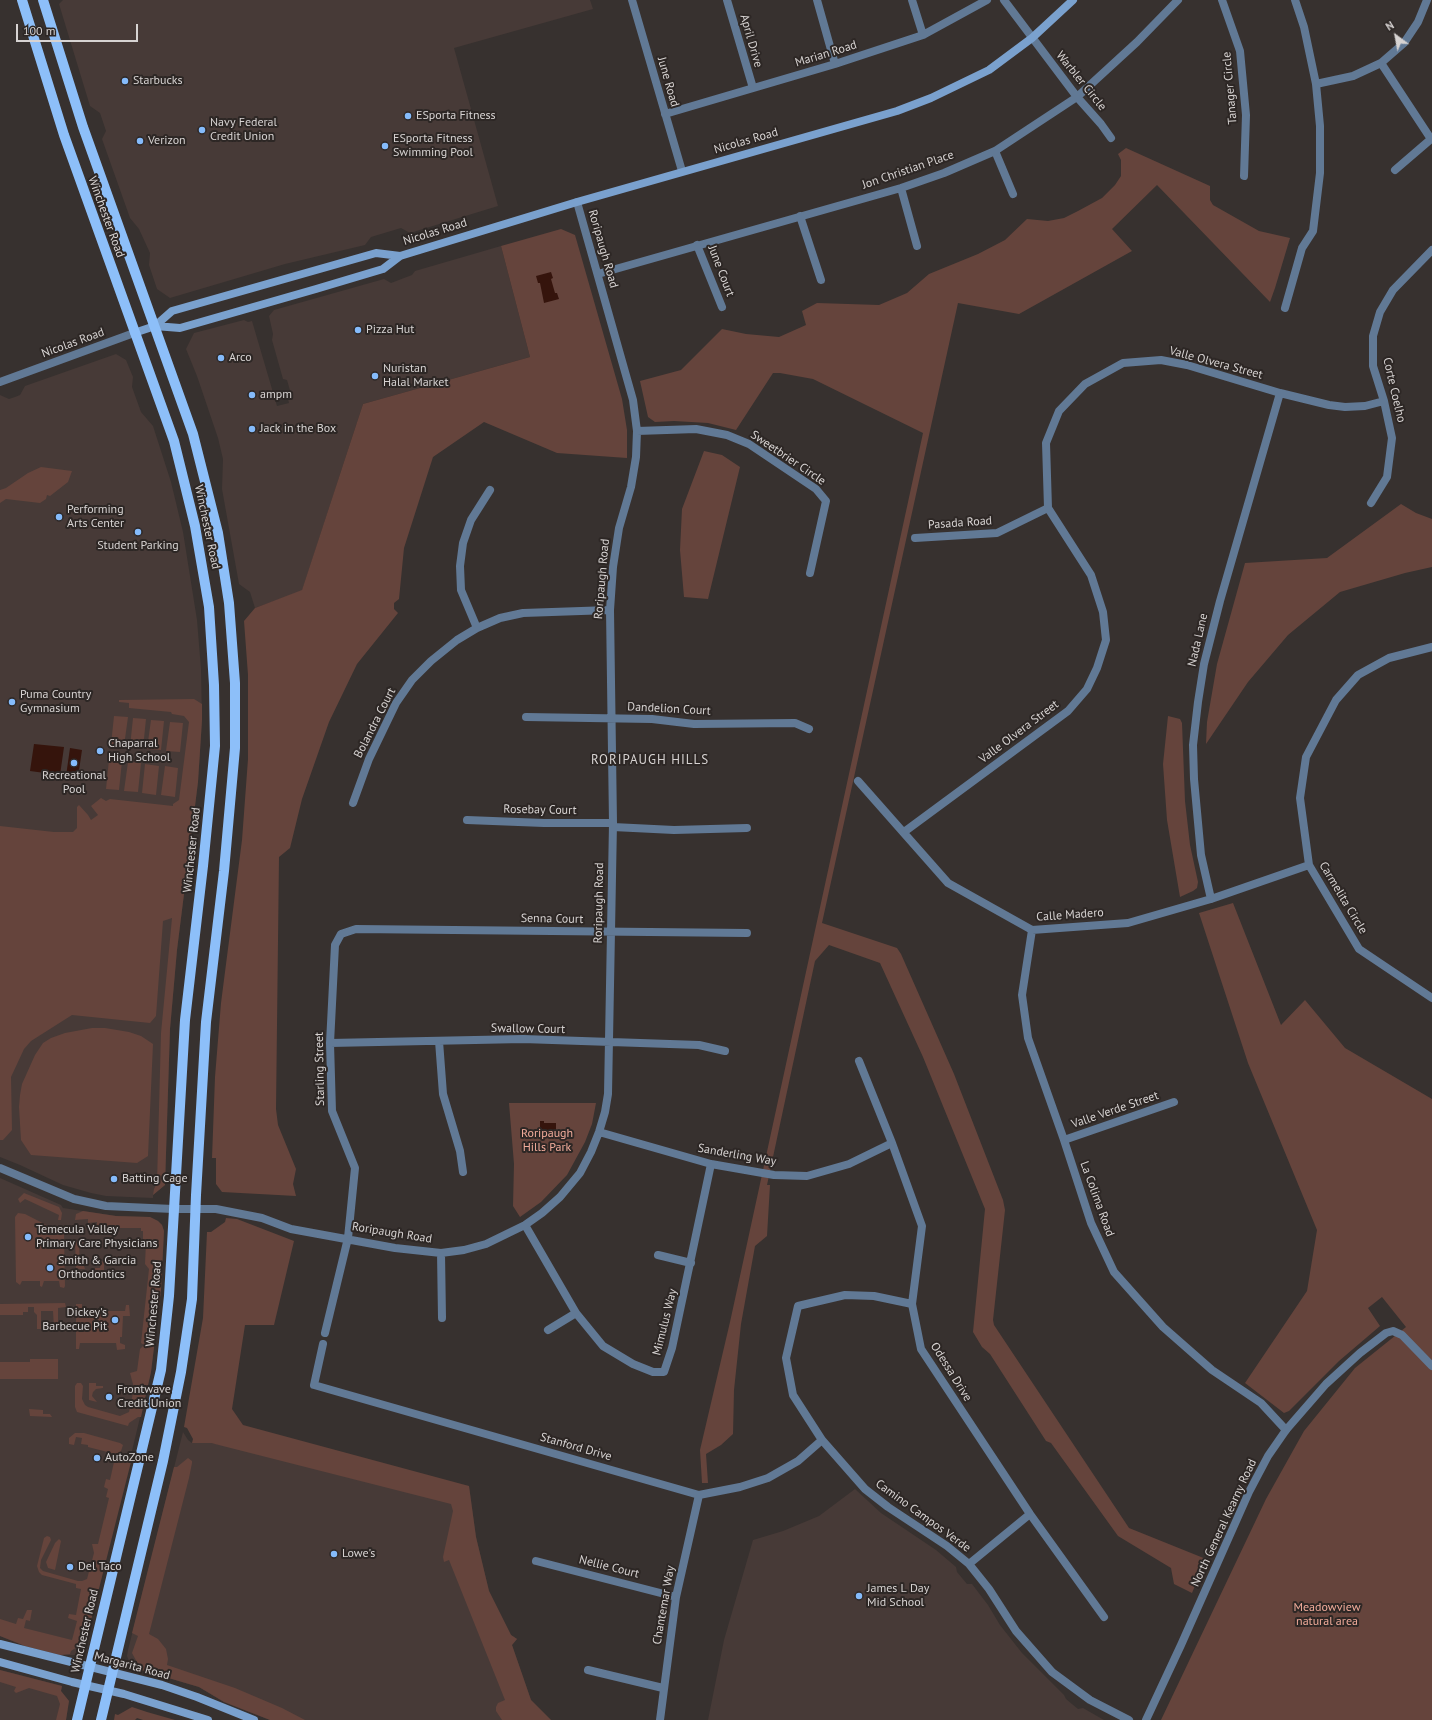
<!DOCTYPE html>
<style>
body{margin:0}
#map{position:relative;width:1432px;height:1720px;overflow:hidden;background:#37312f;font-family:"PT Sans",sans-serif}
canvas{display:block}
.north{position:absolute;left:1376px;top:16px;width:40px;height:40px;-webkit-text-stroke:3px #2d2725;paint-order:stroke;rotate:328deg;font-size:11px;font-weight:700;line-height:16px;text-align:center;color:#d7d3d2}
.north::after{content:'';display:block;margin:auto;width:14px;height:18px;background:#d7d3d2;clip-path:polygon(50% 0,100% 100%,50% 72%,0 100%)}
.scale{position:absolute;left:16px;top:24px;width:122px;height:18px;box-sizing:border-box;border:2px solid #d7d3d2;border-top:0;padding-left:5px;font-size:12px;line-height:14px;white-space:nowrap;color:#d7d3d2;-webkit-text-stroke:3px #2d2725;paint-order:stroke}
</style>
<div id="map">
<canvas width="1432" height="1720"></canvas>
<div class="north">N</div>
<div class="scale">100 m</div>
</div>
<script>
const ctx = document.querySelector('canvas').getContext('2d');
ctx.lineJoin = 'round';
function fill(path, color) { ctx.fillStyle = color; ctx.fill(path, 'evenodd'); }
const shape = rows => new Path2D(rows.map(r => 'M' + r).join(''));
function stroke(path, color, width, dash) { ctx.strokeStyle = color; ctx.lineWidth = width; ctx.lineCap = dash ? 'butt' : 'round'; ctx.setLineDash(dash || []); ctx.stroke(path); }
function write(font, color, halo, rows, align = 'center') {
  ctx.font = font + ' "PT Sans",sans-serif'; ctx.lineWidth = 4; ctx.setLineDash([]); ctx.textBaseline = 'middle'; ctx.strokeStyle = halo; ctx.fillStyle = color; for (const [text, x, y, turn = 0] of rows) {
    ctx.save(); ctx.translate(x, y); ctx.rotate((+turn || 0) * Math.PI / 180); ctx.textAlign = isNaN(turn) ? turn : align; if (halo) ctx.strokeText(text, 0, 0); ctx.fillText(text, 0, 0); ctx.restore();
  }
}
fill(shape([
 [63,0,590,0,593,9,454,48,498,206,410,233,401,228,371,237,365,245,285,264,170,298,157,289,149,265,150,253,139,229,130,218,102,139,106,131,100,113,90,106,59,4],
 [501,246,530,357,363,404,302,591,255,608,250,592,239,584,222,489,223,459,218,438,197,376,186,349,194,333,244,320,248,322,252,321,277,406,289,403,288,399,291,394,287,380,283,379,272,340,273,334,269,316,274,310,384,279,391,283,412,275,415,271],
 [116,354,126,360,133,377,132,387,141,412,153,426,171,482,183,532,197,620,201,669,202,720,198,782,177,950,170,1029,165,1185,153,1195,153,1198,106,1196,91,1193,63,1185,20,1165,0,1157,0,395,9,399,15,397,20,395,25,386],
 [0,1178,61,1205,63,1208,116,1216,150,1217,158,1221,162,1225,164,1231,161,1290,151,1372,87,1637,84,1649,76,1655,60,1655,25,1646,0,1636],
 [183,1432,188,1440,192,1443,211,1443,469,1486,476,1537,489,1591,511,1635,517,1639,512,1645,531,1700,551,1720,270,1720,224,1702,199,1687,135,1668,129,1661,127,1656,128,1650],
 [855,1489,881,1513,936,1550,956,1567,957,1572,967,1584,972,1584,988,1605,1000,1625,1022,1653,1064,1695,1066,1699,1078,1709,1083,1708,1104,1720,708,1720,724,1640,753,1540,783,1531,819,1516],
 [0,1670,62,1686,61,1691,69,1701,66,1720,0,1720]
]), '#473a37');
fill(shape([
 [1126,148,1210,186,1210,200,1213,205,1259,231,1290,238,1275,288,1270,302,1157,185,1112,229,1132,251,1019,314,958,303,822,923,897,948,901,954,954,1074,1003,1200,1005,1210,993,1320,994,1325,1129,1528,1206,1559,1192,1593,1174,1584,1171,1568,1118,1536,1051,1443,1046,1441,990,1354,982,1347,973,1332,985,1209,923,1057,880,963,829,945,815,961,767,1185,770,1185,767,1236,755,1246,741,1324,734,1390,733,1434,721,1445,706,1454,708,1483,702,1483,700,1450,730,1322,923,433,813,379,780,373,773,373,736,430,708,423,674,421,655,422,648,417,640,381,681,370,722,329,746,334,779,337,806,325,802,311,817,303,879,305,907,293,929,274,978,254,1005,240,1027,219,1048,221,1064,218,1078,211,1102,198,1115,185,1121,176,1121,160,1118,154],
 [561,229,575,235,622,399,627,430,627,458,557,453,484,422,433,457,404,548,399,599,394,603,394,609,398,613,357,664,329,722,302,799,290,848,279,857,276,1109,278,1125,296,1169,293,1184,296,1196,222,1192,216,1184,216,1158,212,1158,215,1077,221,1003,242,840,248,759,248,675,244,621,255,608,302,590,363,404,530,357,501,246],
 [704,451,722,455,740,467,708,599,684,597,680,550,682,509],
 [41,467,72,471,68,482,50,496,47,495,46,499,40,503,6,499,0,503,0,490,6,488,28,473],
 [1401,504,1416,513,1432,519,1432,567,1405,573,1340,592,1288,635,1248,682,1206,744,1207,722,1217,664,1245,563,1327,558],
 [194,699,202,704,202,720,198,782,177,950,170,1029,165,1185,153,1195,154,1189,157,1183,161,1033,172,918,163,921,156,1016,150,1023,72,1015,31,1041,24,1049,11,1077,12,1130,3,1140,0,1140,0,826,54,832,73,832,77,828,77,807,79,805,88,815,91,820,98,815,91,806,101,798,106,801,110,799,173,806,173,804,179,800,189,722,184,716,172,714,171,712,129,708,129,703,119,702,119,700],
 [114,716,128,717,124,746,111,745],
 [1168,716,1180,719,1182,723,1185,801,1190,845,1198,882,1197,888,1193,891,1180,897,1167,820,1163,764],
 [133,718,146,719,143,748,130,747],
 [151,720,164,721,161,750,147,749],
 [170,722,183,723,180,752,166,751],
 [109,760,122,761,119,790,106,789],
 [128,762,141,763,138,792,124,791],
 [145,764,159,766,156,795,142,793],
 [165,766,178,768,175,797,161,795],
 [1233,903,1281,1025,1305,1000,1345,1048,1432,1099,1432,1720,1161,1720,1266,1499,1304,1431,1355,1368,1406,1327,1382,1297,1368,1308,1380,1326,1339,1361,1289,1411,1284,1413,1245,1383,1307,1291,1317,1230,1248,1063,1199,913],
 [92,1028,105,1028,129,1032,141,1036,153,1044,148,1156,137,1163,31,1155,21,1140,19,1107,20,1095,22,1084,35,1055,43,1043,51,1038,65,1033],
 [509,1103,596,1103,592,1124,585,1142,567,1175,541,1202,520,1217,513,1206,514,1164],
 [24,1193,59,1207,62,1213,61,1220,58,1220,59,1215,25,1199,20,1203,18,1199],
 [83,1211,116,1216,150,1217,158,1221,162,1225,164,1231,161,1290,151,1372,141,1417,138,1417,129,1423,128,1426,77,1412,75,1407,75,1386,77,1383,81,1383,83,1386,82,1399,85,1405,88,1407,120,1416,129,1412,134,1388,130,1373,137,1371,140,1349,144,1345,141,1343,149,1269,145,1264,146,1242,143,1242,143,1231,141,1231,141,1228,97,1228,97,1222,88,1223,88,1219,75,1220,76,1214],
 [18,1213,25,1214,64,1234,65,1286,64,1288,60,1287,59,1281,44,1281,42,1287,40,1286,40,1281,22,1281,20,1285,16,1282,15,1217],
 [226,1218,237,1219,294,1241,274,1325,245,1325,232,1409,243,1425,469,1486,476,1537,489,1591,511,1635,517,1639,512,1645,531,1700,551,1720,502,1720,496,1711,496,1707,498,1703,505,1700,449,1560,444,1562,443,1557,453,1511,451,1504,211,1443,192,1443,193,1439,187,1428,184,1427,203,1318,207,1232,211,1232,225,1222],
 [84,1240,85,1242,79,1243,80,1266,84,1266,85,1269,76,1269,75,1241],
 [104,1256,125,1256,124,1264,104,1264,104,1271,94,1270,95,1268,100,1268,101,1262,104,1261],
 [65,1303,66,1307,58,1308,58,1328,54,1328,53,1311,41,1311,41,1329,37,1329,37,1315,34,1312,34,1307,28,1307,28,1312,23,1312,23,1315,0,1315,0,1304],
 [76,1304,82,1304,82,1311,125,1311,126,1305,129,1305,130,1316,123,1316,122,1337,120,1337,120,1343,125,1345,125,1349,117,1350,116,1343,80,1343,79,1349,76,1349],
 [30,1359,58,1359,58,1379,0,1379,0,1362,30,1362],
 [89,1383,96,1383,96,1386,103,1386,103,1388,96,1389,93,1392,92,1396,97,1402,89,1400],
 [29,1409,43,1410,43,1414,50,1414,52,1417,30,1416],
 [75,1433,84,1433,120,1443,123,1445,121,1451,125,1459,128,1459,131,1455,132,1458,85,1644,83,1643,71,1651,70,1654,60,1655,25,1646,0,1636,0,1619,16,1624,18,1618,23,1619,27,1610,32,1610,30,1621,26,1620,24,1628,72,1640,77,1621,68,1618,69,1614,76,1615,81,1589,76,1588,76,1584,42,1575,39,1572,37,1566,44,1538,47,1536,50,1537,51,1540,41,1560,40,1568,43,1571,78,1581,82,1581,87,1579,94,1553,92,1544,98,1544,109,1498,106,1497,108,1489,104,1487,106,1479,110,1480,114,1462,117,1463,119,1455,88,1447,88,1445,81,1444,82,1438,76,1437,74,1445,69,1444,69,1438],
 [188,1458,192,1461,192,1463,189,1478,149,1634,158,1639,166,1649,168,1659,167,1665,235,1688,282,1708,305,1720,270,1720,224,1702,199,1687,138,1669,139,1666,132,1653,138,1636,132,1633,174,1467,177,1467],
 [59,1539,61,1541,55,1570,48,1568,46,1562,55,1543],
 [0,1670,62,1686,61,1691,69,1701,66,1720,56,1720,60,1704,57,1696,29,1688,16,1693,14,1691,16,1687,0,1682],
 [132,1707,147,1712,175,1720,143,1720,137,1718,135,1720,114,1720,115,1714,118,1715]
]), '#65443c');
fill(shape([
 [551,272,553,278,551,279,555,293,557,293,559,299,544,303,540,283,538,283,536,276],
 [34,744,64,747,60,775,30,771],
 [70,748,82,750,78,777,66,776],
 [540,1121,544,1121,544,1123,556,1123,556,1133,540,1134]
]), '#35140c');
stroke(shape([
 [632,0,682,171],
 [727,0,753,88],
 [817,0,835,64],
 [912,0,923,35],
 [1004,0,1077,97,1101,124,1111,138],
 [1222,0,1240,51,1246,115,1244,176],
 [1381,63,1431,139,1395,170],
 [1316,84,1353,76,1381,63,1404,43,1418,22,1427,0],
 [665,114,835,64,923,35,987,0],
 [995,151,1013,194],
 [901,188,917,246],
 [800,216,821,280],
 [697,245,722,307],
 [598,274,901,188,944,173,995,151,1077,97,1137,42,1178,0],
 [1285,308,1302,248,1313,231,1320,173,1320,126,1316,84,1304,27,1295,0],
 [0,382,134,333],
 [637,431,696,429,727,435,749,444,816,489,826,501,810,573],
 [1371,503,1387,477,1392,438,1384,401,1373,366,1373,336,1380,312,1393,290,1432,250],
 [915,538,997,533,1048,508],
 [477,628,461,590,460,566,463,543,471,520,490,490],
 [1432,647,1389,658,1358,675,1336,700,1306,757,1300,798,1309,865,1359,949,1432,998],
 [526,717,652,719,694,724,795,723,809,729],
 [858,781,948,883,1032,930,1128,923,1211,899,1309,865],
 [353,803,369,759,396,703,412,680,431,661,457,640,477,628,500,618,523,613,610,610],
 [467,820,544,823,613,823],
 [613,827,674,830,747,828],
 [904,832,1068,711,1087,689,1097,668,1106,640,1103,612,1091,575,1048,508,1046,443,1059,411,1085,384,1123,363,1161,360,1187,365,1280,393,1329,405,1345,407,1365,406,1384,401],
 [1211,899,1201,855,1194,779,1193,745,1198,702,1204,664,1220,601,1280,393],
 [1032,930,1022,995,1028,1038,1064,1140,1091,1223,1114,1272,1163,1327,1212,1370,1261,1403,1286,1430],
 [439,1041,443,1094,460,1151,463,1172],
 [330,1043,523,1039,699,1045,725,1051],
 [859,1061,892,1143,922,1226,912,1304,921,1349,1030,1514,1104,1617],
 [599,1132,711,1164,774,1175,807,1176,849,1164,892,1143],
 [1064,1140,1174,1102],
 [0,1168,74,1199,106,1206,173,1209,216,1209,262,1218,291,1229,395,1248,441,1253,464,1250,486,1244,525,1225,542,1213,560,1197,580,1173,591,1152,599,1132,605,1112,608,1094,613,823,610,610,613,567,619,528,631,487,636,457,637,431,633,400,577,202],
 [525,1225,576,1313,603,1346,633,1364,653,1372,664,1372,672,1348,711,1164],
 [441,1253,442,1318],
 [658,1255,691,1263],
 [912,1304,874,1296,845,1295,798,1306,786,1358,793,1395,822,1440,865,1489,888,1507,947,1546,969,1564,989,1589,1016,1631,1052,1672,1090,1700,1129,1720],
 [548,1330,576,1313],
 [325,1333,348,1238,355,1168,332,1111,330,1043,335,945,341,934,356,929,747,933],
 [323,1344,314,1385,699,1495,740,1487,768,1478,798,1461,822,1440],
 [536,1561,676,1597],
 [969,1564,1030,1514],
 [588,1670,663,1688],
 [660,1720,676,1597,699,1495]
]), '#617995', 8);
stroke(shape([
 [1146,1720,1181,1645,1249,1492,1268,1456,1286,1430,1326,1384,1360,1353,1386,1333,1393,1331,1402,1335,1432,1366]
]), '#617995', 8);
stroke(shape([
 [155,326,172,311,376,253,400,256],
 [134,333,155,326,180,328,316,289,383,269,400,256,577,202,897,111,931,98,989,70,1032,38,1073,0],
 [0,1644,162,1685,197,1697,254,1720],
 [0,1662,72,1682,124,1694,208,1720]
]), '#7aa1ce', 8);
stroke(shape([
 [22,0,64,135,174,441,195,526,209,607,214,685,215,746,203,866,185,1020,169,1296,161,1370,77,1720],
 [43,0,83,127,193,434,218,533,229,603,235,683,235,748,224,871,206,1022,196,1195,192,1299,181,1372,163,1461,101,1720]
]), '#8dbff9', 10);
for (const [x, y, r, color] of [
 [125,81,4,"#85bbfb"],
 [408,116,4,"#85bbfb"],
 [202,130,4,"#85bbfb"],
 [140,141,4,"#85bbfb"],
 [385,146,4,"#85bbfb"],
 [358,330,4,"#85bbfb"],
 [221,358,4,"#85bbfb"],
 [375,376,4,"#85bbfb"],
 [252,395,4,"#85bbfb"],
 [252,429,4,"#85bbfb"],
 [59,517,4,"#85bbfb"],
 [138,532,4,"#85bbfb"],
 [12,702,4,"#85bbfb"],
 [100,751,4,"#85bbfb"],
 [74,763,4,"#85bbfb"],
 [114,1179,4,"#85bbfb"],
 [28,1237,4,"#85bbfb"],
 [50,1268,4,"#85bbfb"],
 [115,1320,4,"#85bbfb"],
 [109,1397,4,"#85bbfb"],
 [97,1458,4,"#85bbfb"],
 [334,1554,4,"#85bbfb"],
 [70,1567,4,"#85bbfb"],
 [859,1596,4,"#85bbfb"]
]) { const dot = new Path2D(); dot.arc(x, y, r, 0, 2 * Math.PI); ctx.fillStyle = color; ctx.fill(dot); stroke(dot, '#2d2725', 1.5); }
write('12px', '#d7d3d2', '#2d2725', [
 ["April Drive",751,41,74],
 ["Marian Road",826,54,-17],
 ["Warbler Circle",1081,81,51],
 ["June Road",668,82,74],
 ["Tanager Circle",1230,88,-95],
 ["Nicolas Road",746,141,-16],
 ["Jon Christian Place",908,170,-19],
 ["Winchester Road",106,217,70],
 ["Nicolas Road",435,232,-17],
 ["Roripaugh Road",603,249,74],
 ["June Court",721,271,69],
 ["Nicolas Road",73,343,-20],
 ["Valle Olvera Street",1216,363,15],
 ["Corte Coelho",1394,390,77],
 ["Sweetbrier Circle",788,458,34],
 ["Pasada Road",960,523,-4],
 ["Winchester Road",207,527,78],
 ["Roripaugh Road",602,579,-85],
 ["Nada Lane",1198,640,-77],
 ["Dandelion Court",669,709,3],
 ["Bolandra Court",375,723,-63],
 ["Valle Olvera Street",1019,732,-37],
 ["Rosebay Court",540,810,1],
 ["Winchester Road",192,850,-84],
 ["Carmelita Circle",1343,898,59],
 ["Roripaugh Road",599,903,-89],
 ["Calle Madero",1070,915,-4],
 ["Senna Court",552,919,1],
 ["Swallow Court",528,1029,1],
 ["Starling Street",320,1069,-91],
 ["Valle Verde Street",1115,1110,-19],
 ["Sanderling Way",737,1155,10],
 ["La Colima Road",1097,1199,70],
 ["Roripaugh Road",392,1233,9],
 ["Winchester Road",154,1304,-85],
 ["Mimulus Way",665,1322,-76],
 ["Odessa Drive",951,1372,58],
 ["Stanford Drive",576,1447,16],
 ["Camino Campos Verde",923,1516,36],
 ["North General Kearny Road",1224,1523,-65],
 ["Nellie Court",609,1567,14],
 ["Chantemar Way",664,1605,-80],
 ["Winchester Road",85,1631,-77],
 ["Margarita Road",132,1666,15]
]);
write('12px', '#d7d3d2', '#2d2725', [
 ["Starbucks",133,81],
 ["ESporta Fitness",416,116],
 ["Navy Federal",210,123],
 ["Credit Union",210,137],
 ["ESporta Fitness",393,139],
 ["Swimming Pool",393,153],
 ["Verizon",148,141],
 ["Pizza Hut",366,330],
 ["Arco",229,358],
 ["Nuristan",383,369],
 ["Halal Market",383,383],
 ["ampm",260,395],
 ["Jack in the Box",260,429],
 ["Performing",67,510],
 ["Arts Center",67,524],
 ["Student Parking",138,546,"center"],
 ["Puma Country",20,695],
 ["Gymnasium",20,709],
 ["Chaparral",108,744],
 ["High School",108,758],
 ["Recreational",74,776,"center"],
 ["Pool",74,790,"center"],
 ["Batting Cage",122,1179],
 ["Temecula Valley",36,1230],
 ["Primary Care Physicians",36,1244],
 ["Smith & Garcia",58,1261],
 ["Orthodontics",58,1275],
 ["Dickey's",107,1313,"right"],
 ["Barbecue Pit",107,1327,"right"],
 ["Frontwave",117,1390],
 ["Credit Union",117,1404],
 ["AutoZone",105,1458],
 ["Lowe's",342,1554],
 ["Del Taco",78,1567],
 ["James L Day",867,1589],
 ["Mid School",867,1603]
], 'left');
write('12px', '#f2ac9b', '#2d2725', [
 ["Roripaugh",547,1134],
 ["Hills Park",547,1148],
 ["Meadowview",1327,1608],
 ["natural area",1327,1622]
]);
ctx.letterSpacing = '1px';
write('13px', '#d7d3d2', '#2d2725', [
 ["RORIPAUGH HILLS",650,760]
]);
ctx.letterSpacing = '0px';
</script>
